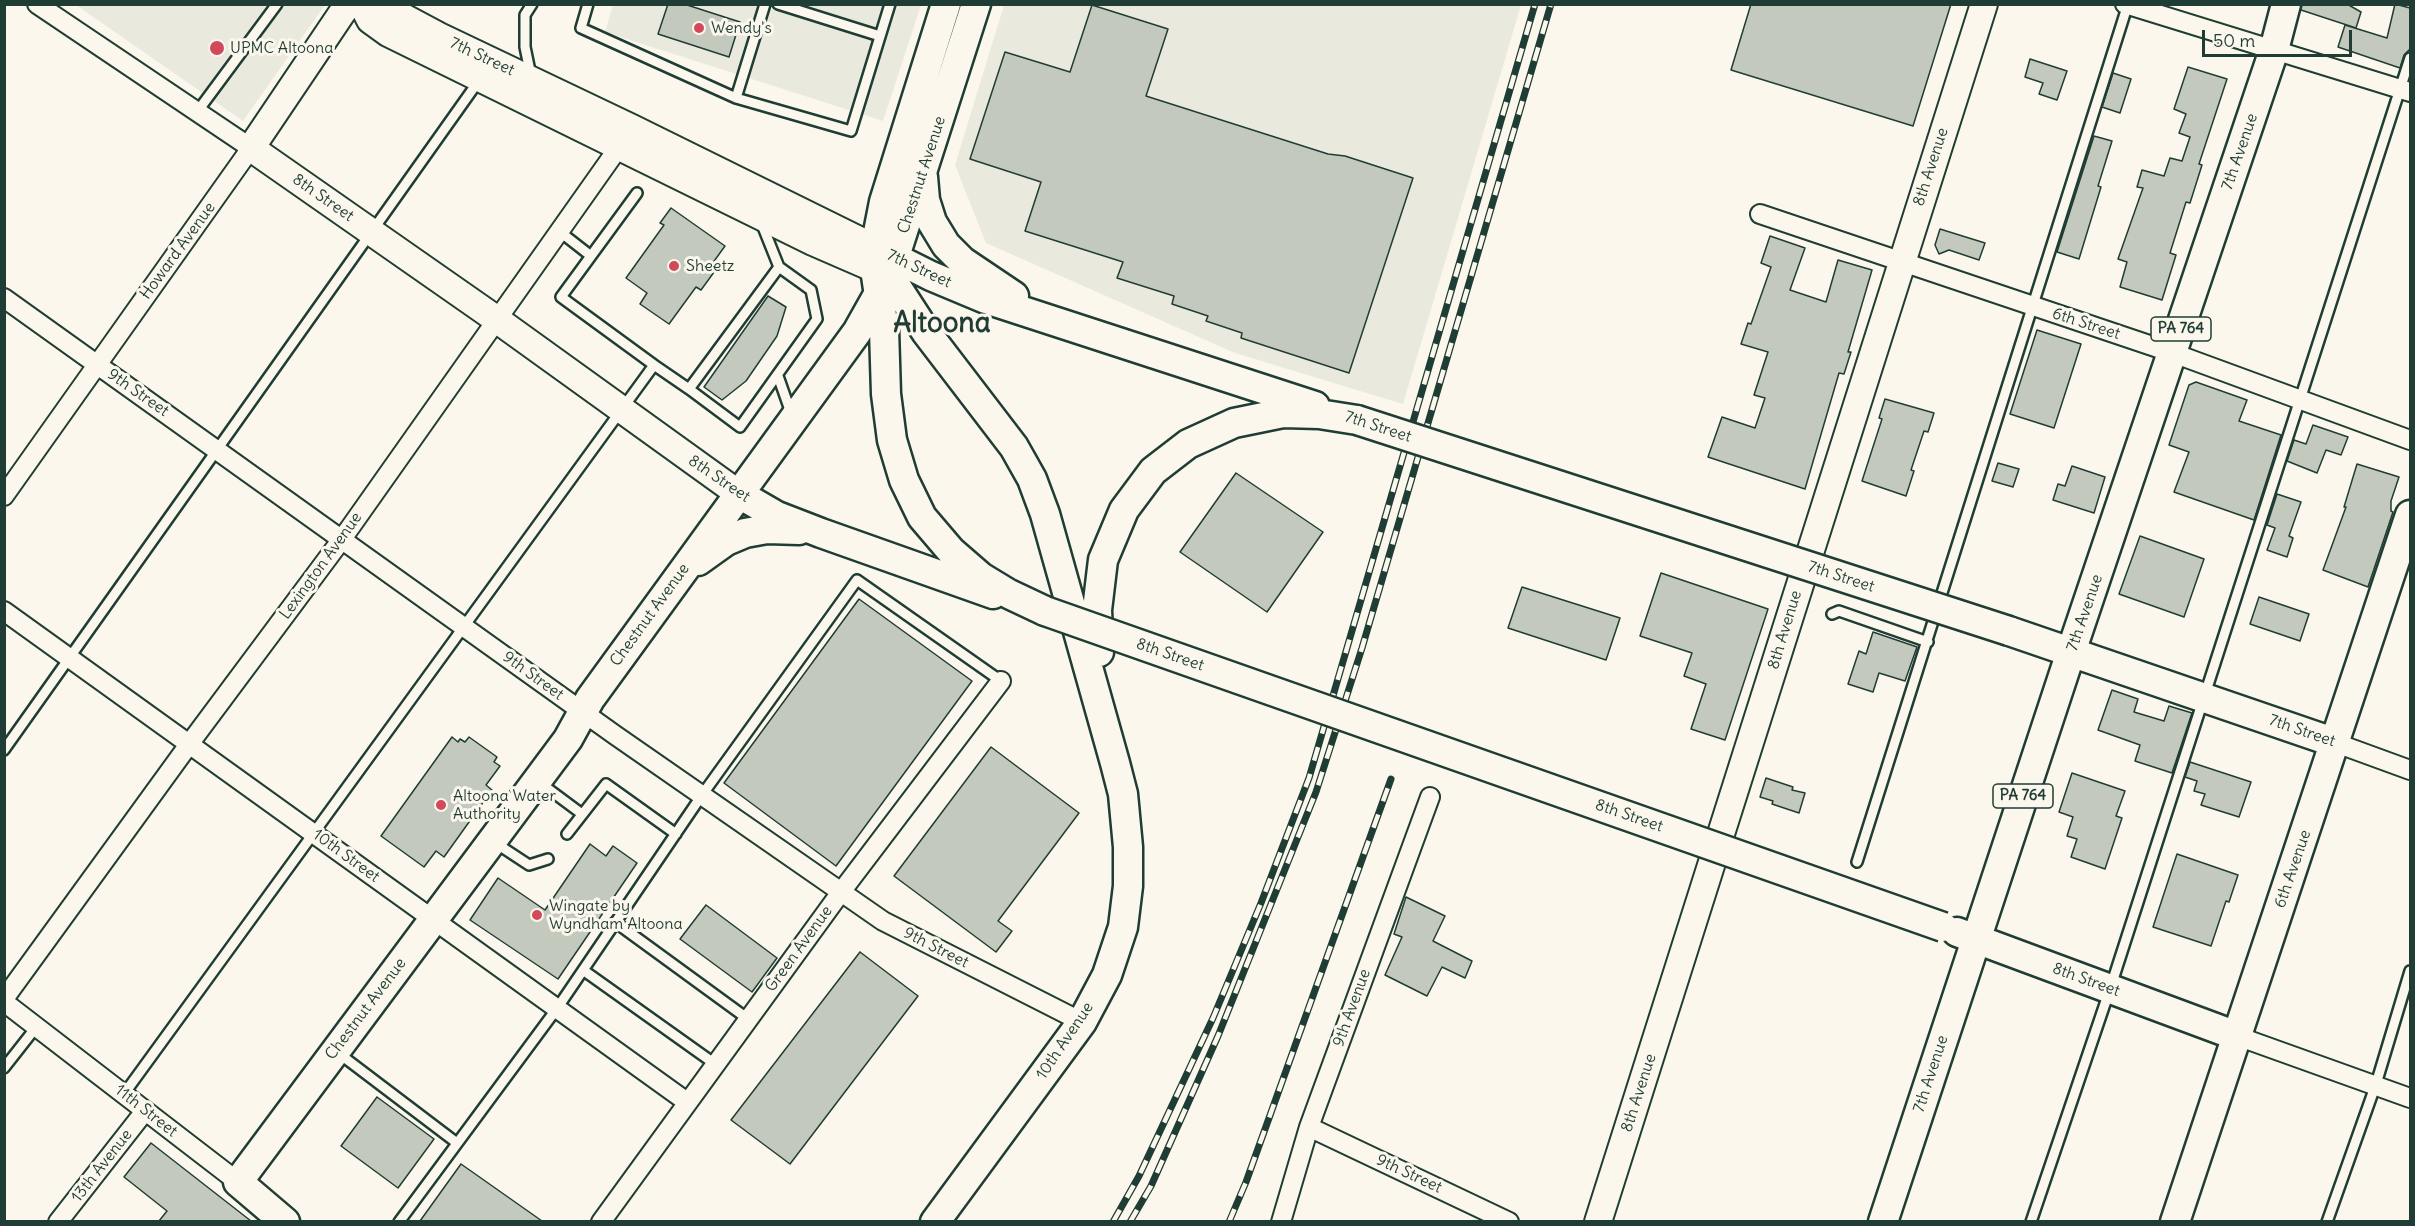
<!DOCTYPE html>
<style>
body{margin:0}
#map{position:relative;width:2415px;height:1226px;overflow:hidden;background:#fbf7ec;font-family:Delius,sans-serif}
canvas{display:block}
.frame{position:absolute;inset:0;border:6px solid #1f3d34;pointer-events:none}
.scale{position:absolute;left:2202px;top:30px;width:150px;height:27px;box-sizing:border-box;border:3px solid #1f3d34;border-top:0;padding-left:8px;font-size:18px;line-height:21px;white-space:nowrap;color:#1f3d34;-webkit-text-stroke:4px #fbf7ec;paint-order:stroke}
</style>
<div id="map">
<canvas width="2415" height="1226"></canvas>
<div class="frame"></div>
<div class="scale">50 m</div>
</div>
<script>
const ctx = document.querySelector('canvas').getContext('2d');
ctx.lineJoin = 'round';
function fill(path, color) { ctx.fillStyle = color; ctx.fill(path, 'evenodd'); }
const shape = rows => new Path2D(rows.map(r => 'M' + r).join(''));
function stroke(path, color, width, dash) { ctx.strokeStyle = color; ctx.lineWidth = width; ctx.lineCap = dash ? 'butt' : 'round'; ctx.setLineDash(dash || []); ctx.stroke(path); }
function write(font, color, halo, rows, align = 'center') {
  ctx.font = font + ' Delius,sans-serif'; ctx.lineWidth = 6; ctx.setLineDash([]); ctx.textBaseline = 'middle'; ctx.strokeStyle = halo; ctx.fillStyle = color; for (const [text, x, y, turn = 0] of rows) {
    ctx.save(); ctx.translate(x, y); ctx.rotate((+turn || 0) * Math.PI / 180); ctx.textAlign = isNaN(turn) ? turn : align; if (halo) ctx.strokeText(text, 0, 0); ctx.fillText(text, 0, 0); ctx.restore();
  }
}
fill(shape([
 [76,5,325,5,243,121],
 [613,5,921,5,883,121,605,32],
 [1004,5,1521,5,1403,404,1235,353,986,243,955,165]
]), '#eae9de');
const building = shape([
 [668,4,684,4,740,22,729,57,658,34,668,4],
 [1751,4,1951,4,1913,126,1731,70,1751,4],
 [2302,4,2347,4,2361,12,2356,28,2301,10,2302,4],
 [2395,4,2410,8,2410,49,2404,55,2400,68,2338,47,2345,25,2387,38,2395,4],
 [1092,5,1168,29,1146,96,1328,154,1345,156,1413,178,1349,373,1241,338,1242,333,1206,321,1208,316,1172,304,1174,296,1117,278,1123,262,1025,231,1041,182,970,159,1005,52,1070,72,1092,5],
 [2030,59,2067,71,2057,100,2039,94,2043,83,2025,77,2030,59],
 [2188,67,2227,79,2199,164,2202,165,2190,203,2186,202,2170,253,2176,255,2162,300,2120,287,2127,262,2118,259,2143,188,2137,187,2142,170,2164,176,2170,158,2182,161,2190,137,2179,133,2186,114,2174,109,2188,67],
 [2113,73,2131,79,2120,113,2102,107,2113,73],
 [2094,136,2112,141,2098,186,2101,187,2079,259,2057,252,2094,136],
 [671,208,725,246,712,264,717,268,701,290,696,287,669,324,640,304,647,293,626,278,664,225,660,223,671,208],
 [1940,229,1985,243,1979,260,1949,250,1939,254,1935,245,1940,229],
 [1770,236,1805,248,1790,290,1826,302,1838,260,1872,270,1848,352,1851,352,1844,374,1839,373,1805,489,1708,457,1722,417,1755,428,1765,398,1754,395,1768,352,1741,344,1748,323,1751,324,1771,267,1761,263,1770,236],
 [768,296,786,307,777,336,746,381,722,400,704,387,768,296],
 [2037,330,2081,344,2054,428,2010,414,2037,330],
 [2196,382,2247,400,2239,421,2281,435,2254,520,2174,492,2189,452,2169,445,2189,385,2196,382],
 [1885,399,1934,413,1928,432,1924,431,1911,470,1914,471,1906,496,1862,481,1882,419,1879,418,1885,399],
 [2313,425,2348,437,2341,455,2326,450,2317,473,2287,461,2294,440,2306,444,2313,425],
 [1998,463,2019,469,2013,487,1992,481,1998,463],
 [2357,464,2399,477,2391,501,2391,511,2393,512,2368,587,2323,570,2346,507,2344,507,2357,464],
 [2072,466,2105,477,2094,513,2053,500,2058,484,2065,486,2072,466],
 [1236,473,1323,532,1267,612,1180,552,1236,473],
 [2277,494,2301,502,2289,536,2293,538,2287,557,2267,550,2275,528,2267,525,2277,494],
 [2140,536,2204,559,2184,617,2119,594,2140,536],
 [1661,573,1768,609,1725,740,1691,729,1706,684,1684,676,1692,653,1640,636,1661,573],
 [1522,587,1620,618,1606,660,1508,628,1522,587],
 [2259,597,2309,614,2300,641,2250,624,2259,597],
 [859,599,972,681,836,866,724,783,859,599],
 [1873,632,1917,647,1905,681,1879,673,1873,692,1848,684,1859,651,1866,654,1873,632],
 [2112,690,2138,699,2134,712,2164,721,2169,706,2192,713,2172,773,2135,761,2140,745,2098,730,2112,690],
 [452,737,458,742,460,739,465,742,469,737,497,757,494,762,500,766,486,785,492,790,444,857,436,851,424,867,381,836,452,737],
 [991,747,1079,813,998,921,1012,931,996,952,894,876,991,747],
 [2190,762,2251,782,2239,817,2201,805,2205,794,2194,791,2197,781,2185,777,2190,762],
 [2072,773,2125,791,2116,816,2122,818,2105,869,2071,857,2077,839,2067,836,2073,817,2059,812,2072,773],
 [1766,778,1793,787,1792,790,1805,793,1799,813,1772,804,1773,801,1760,797,1766,778],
 [590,844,606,856,613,846,637,863,558,979,470,920,498,878,545,910,590,844],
 [2177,854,2238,875,2229,902,2226,901,2211,946,2153,927,2177,854],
 [1406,897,1445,916,1433,941,1472,961,1465,978,1442,967,1427,996,1385,975,1402,937,1394,934,1406,897],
 [706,905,777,958,752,992,680,939,706,905],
 [860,952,918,996,790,1164,731,1120,860,952],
 [377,1097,434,1139,398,1188,341,1146,377,1097],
 [151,1143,251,1221,159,1221,167,1211,124,1177,151,1143],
 [461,1164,542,1221,420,1221,461,1164]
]);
fill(building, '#c4c9be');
stroke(building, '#1f3d34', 1.5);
const lane = shape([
 [588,4,581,28,736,98,851,131,890,4],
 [778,4,880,36],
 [531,76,525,47,525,15,532,4],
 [736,98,765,4],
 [197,112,277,4],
 [637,193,561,297,654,365],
 [559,231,591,256],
 [778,376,791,413],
 [689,389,740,427,817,319,811,290,779,267,761,222],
 [1832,614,1839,611,1928,642],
 [4,750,480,79],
 [539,782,582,814],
 [567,834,606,784,676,834],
 [494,842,529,865,548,859],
 [1857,862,2128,4],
 [615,922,748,1019],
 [583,970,715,1064],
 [337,1052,457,1143],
 [4,1068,37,1026],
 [124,1094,654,365,689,389,779,267],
 [399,1222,558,1007,702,795,857,580,1001,681],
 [2031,1222,2110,989,2410,58],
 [2327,1222,2376,1084,2410,971]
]);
const street = shape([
 [2125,4,2410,92],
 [1760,214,2173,353,2410,440],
 [4,298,615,735,883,921,1082,1022],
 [4,496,251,148,37,4],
 [4,611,687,1102],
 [2336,743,2410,770],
 [4,999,190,743,342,539,626,137],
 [4,1002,238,1182],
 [2237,1036,2410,1098],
 [1309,1127,1509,1222],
 [58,1222,145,1111],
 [601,1222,841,892,1001,681],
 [1281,1222,1309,1127,1430,797]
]);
const secondary = shape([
 [348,4,251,148,496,319,739,494],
 [362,4,370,20,388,33,813,242,889,275],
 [379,4,439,36,632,128,875,248],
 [1598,1222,1984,4]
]);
const primary = shape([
 [946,4,884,202,875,248,875,269,884,329,886,394,892,440,904,480,922,517,951,551,981,577,1009,594,1045,611],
 [923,177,925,200,932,222,946,245,962,261,1014,296],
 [879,250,931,276,986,299,1315,406],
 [889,275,926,332,1014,447,1032,479,1045,514,1115,763,1123,794,1128,847,1128,886,1123,927,1107,975,1082,1022,935,1222],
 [739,494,777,516,821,533,993,594],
 [698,561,726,541,745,533,767,529,799,530],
 [2009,631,2336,743],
 [1099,652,1097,610,1103,560,1124,510,1153,471,1188,444,1234,423,1283,413,1319,414,1357,420],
 [1957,932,2237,1036],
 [285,1222,238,1182,568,739,590,699,857,332,889,275,976,4],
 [1883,1222,2071,652,2274,50,2286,4],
 [2175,1222,2410,515]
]);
const highway = shape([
 [875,248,889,275]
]);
stroke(lane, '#1f3d34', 14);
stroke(street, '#1f3d34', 22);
stroke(secondary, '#1f3d34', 30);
stroke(primary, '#1f3d34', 33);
stroke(highway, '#1f3d34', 38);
stroke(lane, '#fbf7ec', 9);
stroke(street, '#fbf7ec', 18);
stroke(secondary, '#fbf7ec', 26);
stroke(primary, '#fbf7ec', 28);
stroke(highway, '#fbf7ec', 33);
const rail = shape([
 [1113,1222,1139,1176,1213,1018,1261,903,1309,778,1535,4],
 [1130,1222,1151,1186,1218,1036,1316,792,1362,648,1551,4],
 [1229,1222,1246,1182,1391,779]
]);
stroke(rail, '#1f3d34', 7);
stroke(rail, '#fbf7ec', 4.5, [14]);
const primaryBridge = shape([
 [1357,420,2009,631],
 [1045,611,1943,927]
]);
stroke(primaryBridge, '#1f3d34', 33, []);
stroke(primaryBridge, '#fbf7ec', 28);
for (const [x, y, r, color] of [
 [699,28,6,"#d1495b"],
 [217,48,8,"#d1495b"],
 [674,266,6,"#d1495b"],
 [441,805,6,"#d1495b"],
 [537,915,6,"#d1495b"]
]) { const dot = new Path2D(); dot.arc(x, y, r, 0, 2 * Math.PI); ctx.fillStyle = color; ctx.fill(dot); stroke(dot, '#fbf7ec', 2); }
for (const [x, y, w] of [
 [2181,329,60],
 [2023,796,60]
]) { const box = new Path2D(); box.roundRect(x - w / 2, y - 12, w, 24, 4.5); ctx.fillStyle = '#fbf7ec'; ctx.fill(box); stroke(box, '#1f3d34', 1.5); }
write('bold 15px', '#1f3d34', null, [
 ["PA 764",2181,329],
 ["PA 764",2023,796]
]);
write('16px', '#1f3d34', '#fbf7ec', [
 ["Wendy's",711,28],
 ["UPMC Altoona",230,48],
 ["Sheetz",686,266],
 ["Altoona Water",453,796],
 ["Authority",453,814],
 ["Wingate by",549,906],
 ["Wyndham Altoona",549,924]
], 'left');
write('16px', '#1f3d34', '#fbf7ec', [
 ["7th Street",482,57,25],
 ["7th Avenue",2240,152,-71],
 ["8th Avenue",1931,167,-72],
 ["Chestnut Avenue",922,175,-72],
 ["8th Street",323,198,35],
 ["Howard Avenue",178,251,-54],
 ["7th Street",919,269,25],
 ["6th Street",2086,324,18],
 ["9th Street",138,393,35],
 ["7th Street",1378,427,18],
 ["8th Street",719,479,34],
 ["Lexington Avenue",321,566,-54],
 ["7th Street",1841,577,18],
 ["7th Avenue",2085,613,-71],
 ["Chestnut Avenue",650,615,-54],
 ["8th Avenue",1785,630,-73],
 ["8th Street",1170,655,19],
 ["9th Street",533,676,36],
 ["7th Street",2302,731,19],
 ["8th Street",1629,816,19],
 ["10th Street",346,856,36],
 ["6th Avenue",2293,869,-71],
 ["9th Street",936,948,27],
 ["Green Avenue",799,949,-54],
 ["8th Street",2086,980,20],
 ["9th Avenue",1352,1008,-70],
 ["Chestnut Avenue",366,1009,-53],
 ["10th Avenue",1065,1041,-56],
 ["7th Avenue",1931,1074,-72],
 ["8th Avenue",1639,1093,-72],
 ["11th Street",146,1111,38],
 ["13th Avenue",102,1166,-52],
 ["9th Street",1409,1174,25]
]);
write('bold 28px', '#1f3d34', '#fbf7ec', [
 ["Altoona",942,324]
]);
</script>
